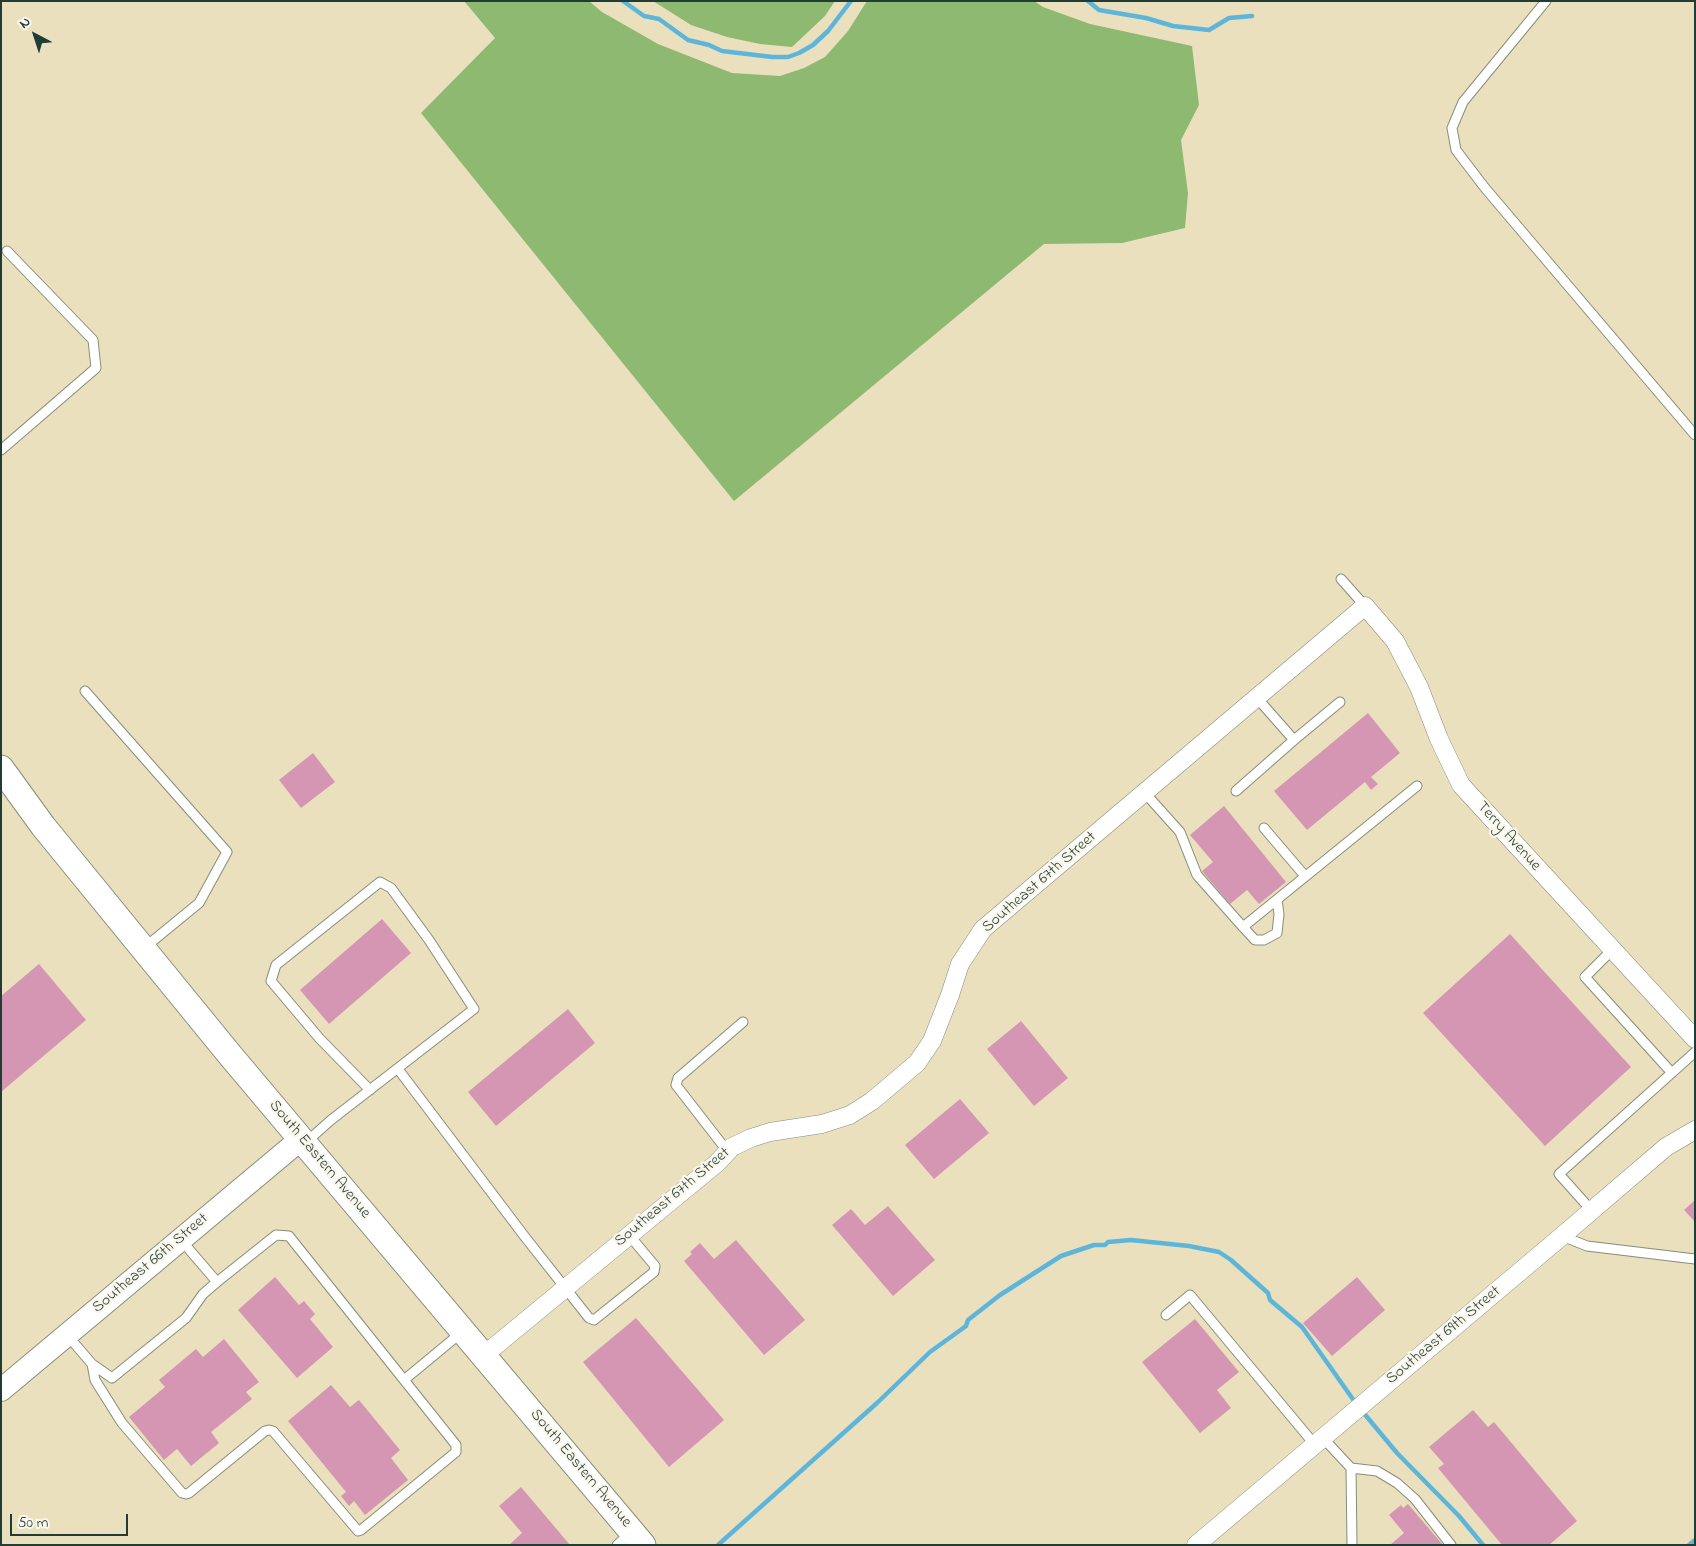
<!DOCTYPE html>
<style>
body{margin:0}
#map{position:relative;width:1696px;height:1546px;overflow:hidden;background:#ebe0be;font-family:"Indie Flower",sans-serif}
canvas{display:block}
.frame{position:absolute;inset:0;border:2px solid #1f3d34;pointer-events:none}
.north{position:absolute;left:10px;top:10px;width:50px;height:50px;-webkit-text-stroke:4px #fbf7ec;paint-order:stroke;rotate:320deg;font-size:14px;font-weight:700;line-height:20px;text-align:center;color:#1f3d34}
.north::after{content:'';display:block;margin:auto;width:18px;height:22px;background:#1f3d34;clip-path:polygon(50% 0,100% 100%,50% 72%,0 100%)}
.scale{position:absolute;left:10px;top:1514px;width:118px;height:22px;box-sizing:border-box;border:2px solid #1f3d34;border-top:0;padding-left:6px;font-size:15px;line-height:18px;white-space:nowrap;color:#1f3d34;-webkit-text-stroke:4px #fbf7ec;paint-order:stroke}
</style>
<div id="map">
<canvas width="1696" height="1546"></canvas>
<div class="frame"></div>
<div class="north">N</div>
<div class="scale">50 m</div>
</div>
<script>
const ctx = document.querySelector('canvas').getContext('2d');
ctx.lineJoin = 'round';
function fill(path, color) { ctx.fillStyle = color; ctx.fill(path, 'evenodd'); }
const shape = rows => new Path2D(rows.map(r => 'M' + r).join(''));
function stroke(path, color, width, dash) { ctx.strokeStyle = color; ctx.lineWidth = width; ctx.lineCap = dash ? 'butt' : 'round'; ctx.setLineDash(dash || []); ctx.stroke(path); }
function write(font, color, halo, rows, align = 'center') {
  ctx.font = font + ' "Indie Flower",sans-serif'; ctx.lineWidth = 4.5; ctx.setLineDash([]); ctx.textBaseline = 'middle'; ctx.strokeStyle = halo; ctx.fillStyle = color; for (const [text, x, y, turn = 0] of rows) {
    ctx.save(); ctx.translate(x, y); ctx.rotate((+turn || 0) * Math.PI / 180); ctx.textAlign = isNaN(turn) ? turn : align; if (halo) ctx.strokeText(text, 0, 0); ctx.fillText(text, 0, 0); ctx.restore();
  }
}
fill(shape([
 [464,1,589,1,602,12,658,44,732,73,780,76,804,68,825,57,848,31,867,1,1034,1,1043,7,1090,24,1192,46,1199,105,1181,140,1188,193,1185,228,1122,243,1044,244,734,501,421,113,495,38],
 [653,1,835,1,825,16,792,47,760,44,727,37,691,25]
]), '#8eb971');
stroke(shape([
 [623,1,644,16,659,19,688,40,709,45,722,51,772,57,788,57,799,53,813,45,828,31,851,1],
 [1088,1,1099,10,1146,18,1173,26,1209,30,1229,18,1252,16],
 [1362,1411,1397,1453,1459,1516,1483,1545],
 [718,1545,877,1403,930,1352,966,1326,968,1320,1000,1295,1061,1256,1094,1245,1105,1245,1108,1242,1131,1240,1189,1246,1219,1252,1231,1260,1268,1293,1270,1300,1302,1327,1357,1405],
 [1689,1545,1695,1540]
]), '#5db6da', 4.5);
fill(shape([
 [1368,713,1400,753,1371,777,1378,784,1371,790,1365,782,1307,830,1274,791],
 [313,753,335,782,301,808,279,780],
 [1224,806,1286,882,1259,904,1247,890,1230,904,1202,871,1213,862,1190,835],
 [382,919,411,953,329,1024,300,990],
 [1510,934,1631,1067,1545,1146,1423,1013],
 [39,964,86,1020,1,1092,1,996],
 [568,1009,595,1043,496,1126,468,1092],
 [1021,1021,1068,1078,1034,1106,987,1049],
 [960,1099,989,1133,934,1179,905,1145],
 [1695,1200,1695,1222,1684,1210],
 [888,1206,935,1260,893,1296,832,1225,851,1209,865,1225],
 [736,1240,805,1320,764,1355,684,1261,692,1254,690,1252,700,1243,714,1259],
 [275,1277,299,1305,304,1301,315,1314,310,1319,333,1347,297,1378,238,1310],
 [1357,1277,1385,1310,1332,1356,1303,1323],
 [636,1318,724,1420,669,1467,583,1362],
 [1195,1319,1239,1372,1217,1390,1231,1408,1200,1433,1142,1362],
 [224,1339,259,1382,246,1392,252,1399,211,1432,219,1443,191,1466,177,1449,164,1460,129,1417,165,1387,159,1380,196,1349,203,1357],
 [331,1385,350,1407,359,1400,400,1450,391,1458,408,1480,365,1515,354,1501,349,1506,341,1496,346,1492,288,1421],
 [1473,1410,1488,1427,1494,1422,1577,1521,1549,1545,1502,1545,1438,1468,1444,1464,1429,1447],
 [521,1487,570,1545,509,1545,522,1533,499,1506],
 [1408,1504,1443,1545,1390,1545,1404,1533,1389,1515,1401,1505,1403,1508]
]), '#d496b2');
const service = shape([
 [1546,1,1463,102,1452,128,1456,150,1485,188,1695,435],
 [1,450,96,368,93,340,7,251],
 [1341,579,1365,606],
 [85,691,227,852,199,903,144,948],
 [1257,698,1294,740,1340,702],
 [1236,791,1294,740],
 [1145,793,1180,832,1197,875,1243,927,1417,786],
 [1264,828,1305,876],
 [1243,927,1255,940,1264,940,1277,933,1279,914,1277,900],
 [1612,950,1585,977,1672,1073],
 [398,1069,525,1237,589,1318,594,1320,654,1272,655,1266,629,1235],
 [305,1143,331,1120,474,1009,429,940,391,888,380,882,276,965,271,981,320,1039,370,1090],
 [728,1152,676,1085,678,1078,743,1022],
 [1592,1211,1559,1174,1695,1052],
 [1562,1236,1587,1246,1695,1259],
 [1166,1315,1190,1295,1315,1445],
 [68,1336,92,1364,112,1378,186,1318,203,1294,217,1282],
 [92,1364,95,1380,122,1423,182,1493,186,1494,189,1493,265,1431,269,1430,273,1431,358,1531,361,1530,456,1452,456,1445,289,1236,276,1235,217,1282,181,1240],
 [404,1380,462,1332],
 [1323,1438,1351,1468,1377,1471,1397,1483,1415,1499,1451,1545],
 [1351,1468,1352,1545],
 [617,1545,630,1533]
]);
const minor = shape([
 [483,1356,717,1163,732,1147,751,1138,770,1132,822,1124,850,1115,872,1101,917,1063,932,1041,950,995,960,964,983,929,1365,606,1395,641,1419,687,1439,739,1461,785,1695,1039],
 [1196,1545,1562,1236,1666,1147,1695,1130]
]);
const tertiary = shape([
 [1,1390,301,1139]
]);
const secondary = shape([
 [1,768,43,826,230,1055,643,1545]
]);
stroke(service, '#858e79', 11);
stroke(minor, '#858e79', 19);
stroke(tertiary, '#858e79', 24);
stroke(secondary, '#858e79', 27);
stroke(service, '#fff', 9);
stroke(minor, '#fff', 18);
stroke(tertiary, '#fff', 22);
stroke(secondary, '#fff', 25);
write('16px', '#1f3d34', '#fbf7ec', [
 ["Terry Avenue",1508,837,48],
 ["Southeast 67th Street",1040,883,-41],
 ["South Eastern Avenue",319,1160,50],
 ["Southeast 67th Street",673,1198,-40],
 ["Southeast 66th Street",151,1264,-40],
 ["Southeast 69th Street",1444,1336,-40],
 ["South Eastern Avenue",580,1469,50]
]);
</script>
